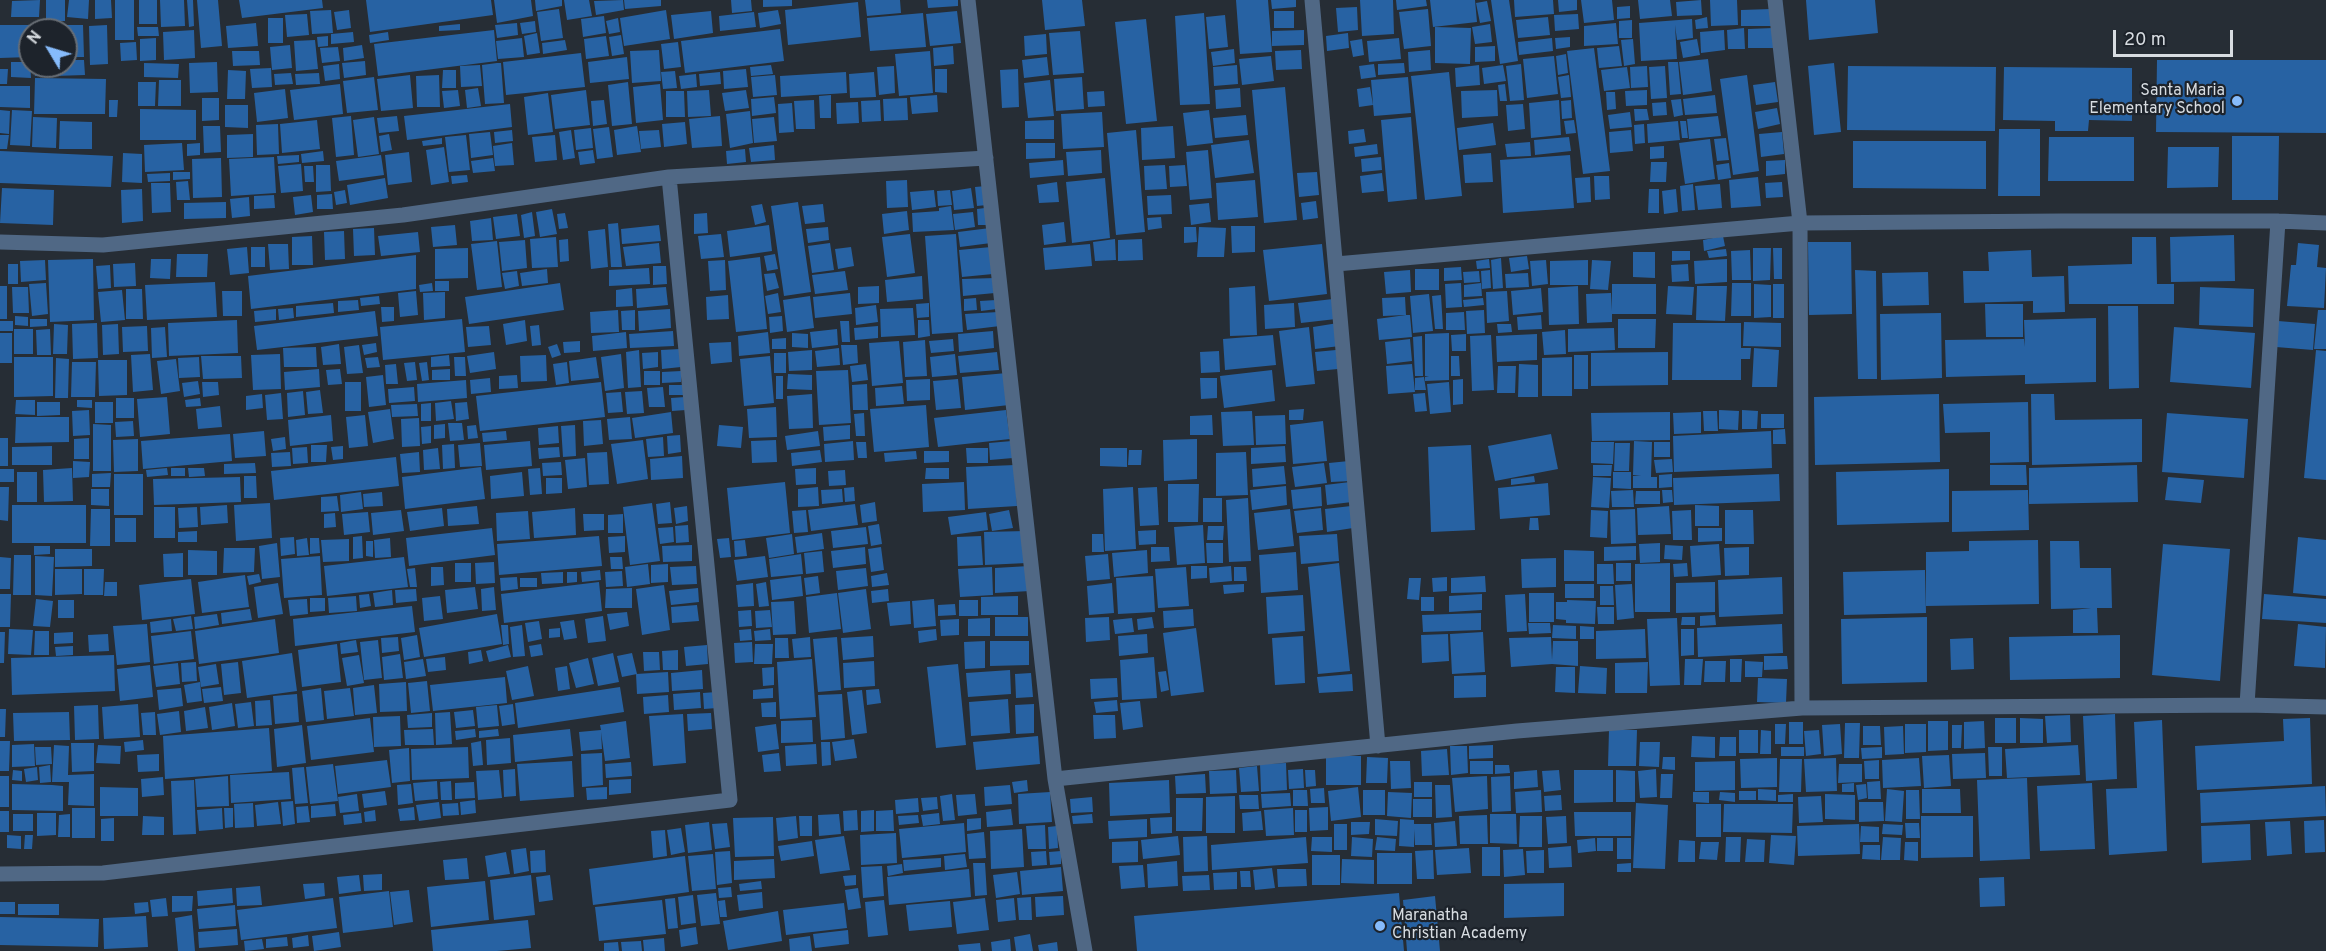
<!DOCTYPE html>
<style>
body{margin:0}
#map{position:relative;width:2326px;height:951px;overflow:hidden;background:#262d35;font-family:Overpass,sans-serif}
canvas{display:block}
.north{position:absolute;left:18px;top:18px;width:60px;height:60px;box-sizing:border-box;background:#1d232b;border:2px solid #676d74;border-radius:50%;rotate:308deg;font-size:16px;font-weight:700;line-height:24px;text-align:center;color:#d7dce1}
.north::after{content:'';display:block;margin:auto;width:21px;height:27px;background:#86bbfb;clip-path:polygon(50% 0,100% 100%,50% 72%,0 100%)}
.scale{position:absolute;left:2113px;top:30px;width:120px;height:27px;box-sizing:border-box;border:3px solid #d7dce1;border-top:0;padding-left:8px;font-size:18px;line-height:21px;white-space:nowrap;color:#d7dce1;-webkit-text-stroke:4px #1d232b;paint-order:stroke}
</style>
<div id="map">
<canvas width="2326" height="951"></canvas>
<div class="north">N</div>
<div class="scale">20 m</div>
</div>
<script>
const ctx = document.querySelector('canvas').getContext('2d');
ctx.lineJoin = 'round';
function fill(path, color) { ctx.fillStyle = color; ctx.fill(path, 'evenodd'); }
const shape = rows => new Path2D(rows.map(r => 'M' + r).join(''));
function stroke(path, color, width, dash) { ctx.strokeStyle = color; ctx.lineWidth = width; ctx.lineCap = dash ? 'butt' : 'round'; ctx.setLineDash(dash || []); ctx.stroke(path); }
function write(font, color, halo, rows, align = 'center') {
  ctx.font = font + ' Overpass,sans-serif'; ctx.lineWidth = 4.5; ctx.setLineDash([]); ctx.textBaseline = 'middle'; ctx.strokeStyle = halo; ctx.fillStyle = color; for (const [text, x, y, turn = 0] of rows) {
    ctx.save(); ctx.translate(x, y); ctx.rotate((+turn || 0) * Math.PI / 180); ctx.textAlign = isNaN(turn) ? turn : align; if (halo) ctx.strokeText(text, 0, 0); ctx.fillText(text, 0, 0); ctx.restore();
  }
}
fill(shape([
 [40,0,39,17,11,17,12,1],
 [46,0,65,0,65,21,46,21],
 [69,0,89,0,88,19,67,17],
 [95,0,111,0,112,18,95,19],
 [115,0,134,0,134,40,115,40],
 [139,0,157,0,157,24,139,24],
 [160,0,184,0,185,26,161,27],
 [187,0,193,0,194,26,189,27],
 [197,0,218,0,222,46,201,48],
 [239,0,322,0,323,8,242,18],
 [366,0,491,0,493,15,370,32],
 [494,0,531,0,533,16,497,23],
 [535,0,562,0,562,6,536,11],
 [564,0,589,0,592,16,567,20],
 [623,0,624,10,596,15,594,1],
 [624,0,661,0,661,6,625,9],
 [731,0,751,0,752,11,732,13],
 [763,0,792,0,792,6,763,7],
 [865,0,900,0,901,13,867,16],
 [927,0,958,0,958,6,928,8],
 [1042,0,1082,0,1085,26,1045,30],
 [1236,0,1268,0,1272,52,1240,54],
 [1271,0,1296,0,1296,7,1272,9],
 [1360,0,1393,0,1394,34,1362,36],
 [1396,0,1426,0,1427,6,1397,10],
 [1430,0,1475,0,1477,22,1433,27],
 [1491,0,1509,0,1518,61,1500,64],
 [1514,0,1553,0,1554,14,1515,17],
 [1558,0,1577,0,1577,10,1559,12],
 [1581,0,1612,0,1614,20,1584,23],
 [1638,0,1670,0,1672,16,1640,19],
 [1701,0,1702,15,1677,16,1676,2],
 [1710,0,1737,0,1738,25,1711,26],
 [1806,0,1875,0,1878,33,1809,40],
 [1487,1,1491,21,1480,23,1476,3],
 [858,2,861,37,788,45,785,10],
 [1630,6,1630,18,1617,19,1617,7],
 [1357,7,1358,30,1338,32,1336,8],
 [559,9,563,38,541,41,537,12],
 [1428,9,1431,46,1404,49,1399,12],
 [1771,9,1771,26,1741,26,1741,10],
 [331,10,333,33,312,34,310,11],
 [349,10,351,28,337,30,334,12],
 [666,10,670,39,624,46,620,18],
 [778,10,781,24,760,28,758,13],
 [711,11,713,33,674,39,671,15],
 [957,11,961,43,930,46,926,14],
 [1274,11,1294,11,1294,28,1274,28],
 [754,12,756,27,720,31,719,16],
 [923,13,926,47,870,51,867,18],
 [1204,13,1210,104,1180,105,1175,16],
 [307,14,309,35,287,37,285,15],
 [1578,14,1579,29,1555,31,1554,15],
 [1225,15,1228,47,1209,49,1206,17],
 [604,16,606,33,583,37,581,19],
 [1548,17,1550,35,1518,38,1516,20],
 [1707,17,1708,28,1696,29,1695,20],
 [268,18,283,18,283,43,268,43],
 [618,18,620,32,609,34,606,21],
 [1146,19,1157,121,1126,124,1115,22],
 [1692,19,1693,38,1677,40,1675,25,1677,59,1641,61,1639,23],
 [1632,20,1632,38,1619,38,1619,21],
 [535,21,536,32,522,34,520,23],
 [256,23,258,46,228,48,226,26],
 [517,23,518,35,497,38,495,25],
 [1616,23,1618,44,1584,46,1584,26],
 [460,24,460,30,439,31,439,26],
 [1490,24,1492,42,1475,44,1472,27],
 [0,25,83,25,84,57,66,57,66,30,30,30,30,57,0,58],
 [107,25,108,64,90,65,89,26],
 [137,27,158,27,159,36,138,36],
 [1435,27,1471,28,1470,64,1435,63],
 [1744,28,1745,49,1728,49,1727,30],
 [1773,28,1773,48,1748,48,1748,29],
 [780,29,784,61,685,73,681,41],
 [194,30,195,58,164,60,163,32],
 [494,30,497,61,378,76,374,44],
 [1304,30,1304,45,1272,46,1272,31],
 [1724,30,1725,50,1701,53,1700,32],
 [1080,31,1084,73,1053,75,1049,33],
 [353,32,354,42,331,44,331,34],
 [388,32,389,40,370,43,369,35],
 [537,33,540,53,527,55,524,36],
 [1348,33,1349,48,1327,51,1326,36],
 [1046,34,1047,54,1025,56,1024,36],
 [621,35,624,54,612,56,609,37],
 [328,36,328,46,318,47,317,37],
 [606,36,609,56,586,59,584,39],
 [1570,37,1570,47,1556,49,1555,38],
 [156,38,156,60,140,61,140,39],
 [522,38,524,57,498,59,496,41],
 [1399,38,1401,59,1369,62,1367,41],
 [1552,38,1553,51,1519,55,1518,42],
 [1362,39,1364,55,1353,57,1350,41],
 [1633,39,1635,64,1624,66,1621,40],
 [1697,39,1700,55,1683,58,1680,42],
 [315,40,318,69,296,71,294,41],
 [565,40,567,50,543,54,542,43],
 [136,42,137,60,121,61,120,43],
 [678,42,681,67,664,69,661,44],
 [290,45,292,68,272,70,270,47],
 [362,45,364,58,344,61,343,48],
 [953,46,954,64,934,66,933,48],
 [1495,46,1495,61,1475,62,1475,47],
 [1619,46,1622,66,1599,68,1597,48],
 [338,47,340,61,322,63,320,48],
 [1594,48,1610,171,1583,174,1567,51],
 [1234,49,1235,63,1213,66,1211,52],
 [659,50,661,81,632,83,630,51],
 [1301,50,1302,69,1276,70,1275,51],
 [1430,50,1431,70,1409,72,1408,52],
 [232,51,259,51,260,65,233,66],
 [930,51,933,93,899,96,895,54],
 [581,53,585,87,506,95,503,62],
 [1566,54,1568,73,1558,75,1556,56],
 [1271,56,1274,81,1242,85,1239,59],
 [1554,56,1558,94,1527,98,1523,59],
 [627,57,629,79,590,83,588,62],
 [1047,57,1049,75,1024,78,1022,60],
 [1708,59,1712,91,1683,95,1679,62],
 [66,60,84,60,85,75,54,76,54,66,66,66],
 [2157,60,2326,60,2326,133,2156,132],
 [365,61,366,75,344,78,342,63],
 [11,62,30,62,31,78,11,77],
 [217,62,218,92,190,93,189,63],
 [1668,62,1678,62,1681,94,1670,95],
 [144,63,179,64,178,78,144,77],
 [497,63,501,63,504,103,485,104,482,65],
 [1404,63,1405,73,1378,75,1378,64],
 [1834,63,1841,132,1814,135,1808,66],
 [339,64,340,79,325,81,323,66],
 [1374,64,1376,77,1361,79,1359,66],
 [1521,64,1524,100,1510,101,1506,66],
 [480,65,482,86,461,87,460,66],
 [771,65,773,74,751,76,750,67],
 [1237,65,1238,84,1214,86,1213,67],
 [1479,65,1480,85,1456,87,1455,68],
 [1503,65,1506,81,1484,84,1482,68],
 [35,66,52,66,52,74,35,76],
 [894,66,895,93,879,95,877,67],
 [1647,66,1648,87,1631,88,1630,67],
 [1665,66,1667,98,1651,99,1649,67],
 [1848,66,1996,67,1995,131,1847,130],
 [1627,67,1630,88,1604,91,1601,70],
 [2004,67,2132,68,2132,121,2089,120,2088,131,2055,131,2055,121,2003,120],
 [271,68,272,87,252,88,250,69],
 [0,69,8,69,7,84,0,84],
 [746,69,748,87,724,89,723,71],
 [935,69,947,69,947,93,935,92],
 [1018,69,1019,107,1002,108,1000,70],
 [228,70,246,71,245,99,227,99],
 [443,70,456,70,456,88,442,88],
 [675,71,677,88,663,89,661,72],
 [720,72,721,84,700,86,699,74],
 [846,72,847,93,781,97,780,76],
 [874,72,876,97,850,98,849,74],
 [1449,72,1462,196,1425,200,1411,76],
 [291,73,293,84,275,85,274,74],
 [319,73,320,84,296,85,295,74],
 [696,74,697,87,681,89,679,76],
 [410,75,413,108,381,111,377,79],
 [439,75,440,107,417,107,416,76],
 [775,75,777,95,753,97,751,77],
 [1569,75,1571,97,1561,98,1558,77],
 [1747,75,1759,171,1733,175,1720,79],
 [374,77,378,110,347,113,343,81],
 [1082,77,1084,109,1056,111,1054,79],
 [1408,77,1411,113,1374,116,1371,80],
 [35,78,106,79,105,114,34,114],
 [159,80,181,80,181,106,158,106],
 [1050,80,1054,116,1028,118,1024,83],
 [138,82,156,82,155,106,138,106],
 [628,82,632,124,612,126,608,85],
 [1775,82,1778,102,1756,105,1753,85],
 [340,84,343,114,294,120,290,90],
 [660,84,663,120,636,123,633,87],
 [1505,84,1507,101,1500,101,1498,85],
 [0,86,30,86,30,108,0,107],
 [1285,87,1297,220,1264,223,1252,90],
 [1370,87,1373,105,1359,107,1357,89],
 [478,88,481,106,467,108,465,90],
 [1240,88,1241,107,1216,109,1215,90],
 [285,89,288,118,257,122,254,93],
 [458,90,460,106,444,108,442,91],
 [586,90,590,125,555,129,551,95],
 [709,90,711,116,688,117,687,91],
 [746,90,749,108,725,111,722,93],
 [1497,90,1498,116,1462,118,1461,91],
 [1647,90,1647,105,1626,106,1625,91],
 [666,91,684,91,685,117,666,117],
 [1104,91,1105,106,1088,107,1087,92],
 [1606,92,1615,92,1616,109,1607,110],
 [548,93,553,132,528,135,524,97],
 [831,95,831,118,820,118,819,96],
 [937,95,938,112,912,114,910,97],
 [1715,95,1717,113,1685,115,1683,99],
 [774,97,776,113,752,116,751,99],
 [202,98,219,98,219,120,202,121],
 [907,98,908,120,884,121,883,99],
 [1681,99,1683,115,1674,117,1671,100],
 [109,100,118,100,117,117,109,117],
 [604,100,607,124,593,126,591,101],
 [814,100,815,129,796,129,794,101],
 [880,100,881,121,862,122,861,101],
 [1559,100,1561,135,1531,138,1529,103],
 [1571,100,1572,118,1562,119,1561,101],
 [858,102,859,123,837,124,836,103],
 [1666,102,1667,115,1653,116,1652,103],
 [792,103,794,132,779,133,778,104],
 [510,104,512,127,407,140,404,116],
 [1523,104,1525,129,1508,131,1506,105],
 [225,105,248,105,248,128,225,127],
 [1777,108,1780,124,1758,129,1755,112],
 [140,109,196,110,196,140,140,140],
 [1634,109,1647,109,1649,120,1635,121],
 [0,110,10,111,9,134,0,133],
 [12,110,32,111,30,146,10,145],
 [1209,110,1213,143,1187,146,1183,113],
 [750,111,753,143,730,148,726,114],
 [1102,112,1104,147,1063,149,1061,114],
 [1630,112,1632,127,1610,129,1608,115],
 [1246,115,1248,135,1215,138,1213,118],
 [351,116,354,155,336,157,332,118],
 [397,116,399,131,379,133,377,118],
 [720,116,722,146,692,148,689,119],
 [1718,116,1721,136,1689,139,1687,119],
 [33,117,57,118,56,148,32,147],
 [374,117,379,154,358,157,353,120],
 [774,117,777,141,754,143,752,119],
 [1411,117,1417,199,1388,202,1381,120],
 [317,120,320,149,282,153,280,124],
 [1054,120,1054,139,1025,139,1025,121],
 [1574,120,1576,133,1566,134,1564,121],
 [60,121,92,122,92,149,59,149],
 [1678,121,1680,140,1648,143,1647,124],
 [1680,121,1686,121,1688,138,1682,138],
 [685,122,687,144,664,147,662,124],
 [1493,123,1496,145,1459,150,1457,128],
 [278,124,279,154,257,155,256,125],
 [1644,124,1645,143,1635,144,1634,125],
 [203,126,220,126,221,152,204,153],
 [637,126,641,152,617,155,614,130],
 [1173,126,1175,158,1142,160,1141,128],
 [609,127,613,157,597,159,593,129],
 [591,128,593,148,576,150,574,130],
 [1364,129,1366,142,1349,144,1348,131],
 [1999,129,2040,129,2040,196,1998,196],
 [512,130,513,141,495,143,494,132],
 [571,130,575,158,563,160,559,132],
 [659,130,661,147,641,149,639,131],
 [1136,130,1145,232,1116,235,1107,133],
 [1631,130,1633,151,1610,153,1609,132],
 [490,132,493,155,471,158,469,134],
 [1782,132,1784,154,1761,157,1759,134],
 [253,134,253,157,227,158,227,135],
 [389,134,392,150,381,152,379,136],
 [0,135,9,135,7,149,0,149],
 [466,135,470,170,449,172,445,137],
 [555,135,557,160,535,162,532,137],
 [2232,136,2279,136,2278,200,2232,200],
 [1569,137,1571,151,1535,155,1534,140],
 [2049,137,2134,137,2134,181,2048,181],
 [442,138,442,144,423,146,422,141],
 [1726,138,1729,160,1717,161,1714,139],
 [1710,139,1715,179,1685,184,1679,143],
 [1249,140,1254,173,1215,178,1211,145],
 [1853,141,1986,141,1986,189,1853,188],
 [1530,142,1531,156,1507,157,1505,144],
 [182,143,184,170,145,172,144,145],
 [200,143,200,155,187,156,187,144],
 [512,143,514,165,495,166,493,146],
 [1026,143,1055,143,1055,158,1026,159],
 [1377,144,1378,154,1355,157,1354,147],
 [774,145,775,160,751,162,749,148],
 [1664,146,1664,158,1650,159,1650,147],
 [444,147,449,182,431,185,426,150],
 [2168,147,2219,147,2218,187,2167,188],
 [745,149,746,162,727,164,726,151],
 [593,150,595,163,580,165,578,152],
 [1101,150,1102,173,1068,176,1066,152],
 [1208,150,1212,198,1190,200,1186,152],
 [0,151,113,156,111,187,0,183],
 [323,151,324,161,302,163,301,154],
 [409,152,412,182,388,185,385,155],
 [123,153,142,154,142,183,122,182],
 [1491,153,1493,182,1465,183,1463,155],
 [299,155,299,162,278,164,277,156],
 [381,155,384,175,339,181,336,161],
 [1570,155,1574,208,1503,213,1500,160],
 [274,157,276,193,231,196,229,159],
 [1381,157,1382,170,1362,172,1361,159],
 [221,158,222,197,193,198,192,159],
 [493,158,495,171,473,173,471,161],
 [1063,160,1064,175,1030,178,1029,163],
 [1785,160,1785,174,1766,176,1766,161],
 [1651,162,1667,162,1666,182,1650,182],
 [1729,163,1731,178,1718,180,1716,165],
 [301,164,303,191,281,193,278,166],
 [316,165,330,165,331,191,316,192],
 [1165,165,1167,189,1145,190,1144,166],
 [1185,165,1187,186,1170,187,1169,166],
 [304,166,313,166,314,182,305,182],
 [173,172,190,172,190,179,173,180],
 [1317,172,1319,195,1299,197,1297,173],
 [170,173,170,181,148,182,147,174],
 [1382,173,1384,191,1362,193,1360,176],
 [467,175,468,182,452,184,451,176],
 [1594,176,1609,176,1610,199,1595,200],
 [1590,177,1591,202,1577,203,1575,178],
 [1758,177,1761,206,1731,208,1729,180],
 [385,178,388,198,350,205,347,185],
 [1105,178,1110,238,1072,243,1066,182],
 [907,180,908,207,887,208,886,181],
 [1255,180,1258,217,1218,220,1216,183],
 [188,181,190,200,177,200,176,182],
 [1057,182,1059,202,1039,203,1037,185],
 [1782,182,1783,197,1766,198,1765,183],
 [151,183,170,183,171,212,152,213],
 [1693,184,1695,210,1682,211,1680,186],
 [1720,184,1722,208,1698,210,1695,186],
 [986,186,987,205,977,206,975,187],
 [2,188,54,190,53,225,0,223],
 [971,188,974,208,954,210,952,191],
 [142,189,143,221,122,223,121,190],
 [1649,189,1659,189,1659,213,1648,213],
 [1676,189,1678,212,1664,214,1662,191],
 [345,190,347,203,336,205,334,192],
 [934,190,936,207,912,210,910,192],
 [950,190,952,205,938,206,937,191],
 [332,194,333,209,317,209,317,195],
 [274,195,275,208,254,209,254,196],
 [311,195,313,212,295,215,293,197],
 [1171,195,1172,214,1148,215,1147,196],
 [249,197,250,216,232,218,230,199],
 [1316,201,1318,218,1303,220,1301,203],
 [226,202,226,218,184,219,184,203],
 [798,202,811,292,784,296,771,206],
 [1209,203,1211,222,1191,225,1189,205],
 [762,204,766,222,755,225,751,206],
 [823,204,825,222,805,224,802,206],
 [951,206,954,230,913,232,912,213,939,211,939,208],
 [985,208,987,225,978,225,977,209],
 [552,209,557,234,540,237,536,212],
 [907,211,909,230,884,234,882,214],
 [532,212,535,236,524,238,521,215],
 [973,212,975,227,955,230,953,214],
 [565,213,568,228,559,229,557,214],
 [707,213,708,233,694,234,694,214],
 [517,214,520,236,496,239,493,217],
 [1161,217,1162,228,1148,230,1147,218],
 [491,218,493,240,472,241,470,221],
 [1064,222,1066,242,1044,245,1042,225],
 [618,223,622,267,611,267,608,224],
 [455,225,457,245,433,247,431,227],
 [659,225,661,241,622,244,621,229],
 [769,225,772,251,730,257,727,231],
 [1231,226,1255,226,1255,252,1232,253],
 [828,227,829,240,808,243,806,229],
 [1184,227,1196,227,1197,242,1184,243],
 [1199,227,1226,228,1224,257,1197,257],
 [374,228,375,255,354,256,353,229],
 [990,228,991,243,960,247,958,232],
 [605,229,608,267,591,269,588,231],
 [344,231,345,259,325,260,324,232],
 [418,232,420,252,381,256,378,236],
 [721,234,724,257,701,259,698,236],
 [910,234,915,273,887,277,882,237],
 [956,234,963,332,932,334,925,236],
 [2234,235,2235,281,2171,282,2170,237],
 [312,236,313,265,292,265,292,237],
 [1723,236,1725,246,1704,251,1703,240],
 [556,237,558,267,532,268,530,239],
 [2132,237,2156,237,2157,284,2174,284,2174,304,2069,304,2068,266,2132,264],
 [568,239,569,261,560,262,559,240],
 [1115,239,1116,260,1095,261,1093,242],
 [1142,239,1143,260,1118,261,1118,240],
 [525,240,527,268,502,271,499,242],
 [497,241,502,287,477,290,471,244],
 [1808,242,1851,242,1852,314,1809,315],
 [659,243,661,263,626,266,623,247],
 [830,243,834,270,812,273,808,246],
 [2298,243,2319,245,2317,267,2326,268,2324,308,2287,306,2291,265,2296,265],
 [268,244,288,244,289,269,270,270],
 [1090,244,1092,266,1045,270,1043,248],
 [1322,244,1327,294,1269,301,1263,250],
 [247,247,249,273,230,275,227,249],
 [251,247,265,247,265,267,251,267],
 [851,247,854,266,838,269,835,249],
 [991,247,993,274,962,277,959,250],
 [468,248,468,278,435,279,435,249],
 [1753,248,1771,248,1770,280,1753,281],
 [1773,248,1782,248,1782,279,1774,279],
 [1726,249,1727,256,1709,258,1707,251],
 [1750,250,1751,280,1732,280,1731,251],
 [2031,250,2032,277,2064,276,2065,312,2033,313,2033,301,1964,303,1963,271,1989,271,1988,252],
 [1672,251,1690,251,1690,260,1672,261],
 [1633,252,1655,252,1655,278,1633,277],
 [177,254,208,254,207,277,176,277],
 [775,254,778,269,767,271,764,256],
 [416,255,416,289,251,309,248,276],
 [1527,256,1529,269,1511,272,1509,258],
 [760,257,767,329,736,332,728,261],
 [1501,258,1503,288,1493,289,1491,260],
 [93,259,94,320,50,322,48,260],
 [151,259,171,259,170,279,150,278],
 [1489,259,1490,268,1477,269,1476,261],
 [1727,259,1727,282,1695,284,1694,261],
 [45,260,46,280,21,282,20,261],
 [725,260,726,290,710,291,708,261],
 [1546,260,1548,284,1532,286,1530,261],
 [1588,260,1588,285,1550,285,1550,261],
 [1592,260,1611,261,1608,290,1590,289],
 [135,263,136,286,114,287,113,264],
 [8,264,18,264,18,284,8,284],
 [1688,264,1689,281,1672,282,1671,265],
 [110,265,111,288,98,289,96,266],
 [653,266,666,266,667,284,653,285],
 [1461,267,1462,280,1444,281,1444,268],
 [649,268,650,284,609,286,609,270],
 [547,269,548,283,522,286,520,273],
 [1415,269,1439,269,1439,290,1415,290],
 [1410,270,1411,292,1386,294,1384,272],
 [1490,270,1491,288,1482,289,1481,271],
 [1855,270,1876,271,1877,379,1858,379],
 [517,271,519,286,505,289,502,273],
 [845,271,848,290,815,294,812,275],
 [1479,271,1480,282,1464,283,1463,272],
 [1928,272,1929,305,1883,306,1882,273],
 [775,273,779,288,767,291,764,274],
 [1528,273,1529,287,1506,288,1505,274],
 [922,276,923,299,887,302,885,280],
 [995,278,995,293,963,296,962,279],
 [435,281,449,281,449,291,435,291],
 [215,282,217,317,147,320,145,285],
 [46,283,48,314,32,316,29,284],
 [432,283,433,291,420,292,419,285],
 [560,283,564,310,469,324,465,297],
 [1461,283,1462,307,1446,308,1445,284],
 [1481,283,1482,296,1464,297,1464,285],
 [1732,283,1751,283,1751,316,1731,316],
 [1612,284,1656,284,1656,314,1612,314,1612,322,1587,323,1586,294,1611,293,1612,311],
 [1754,284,1771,285,1771,317,1754,318],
 [1773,284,1784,284,1784,318,1773,318],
 [0,286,7,286,7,319,0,319],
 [879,286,879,303,858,304,858,287],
 [1255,286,1257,335,1230,336,1229,288],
 [1578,286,1579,324,1549,325,1548,288],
 [1668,286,1694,287,1692,315,1666,314],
 [1697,286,1727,286,1725,321,1696,320],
 [12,287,28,287,29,313,13,313],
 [666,287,668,305,637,308,636,289],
 [2200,287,2254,289,2253,327,2199,325],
 [632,288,633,306,616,307,616,290],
 [1541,288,1543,312,1513,315,1511,291],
 [126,289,142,289,143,319,126,319],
 [122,290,125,320,101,322,98,292],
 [222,291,242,291,242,316,223,316],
 [416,291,418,315,400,317,398,293],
 [1507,291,1509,321,1487,323,1486,292],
 [445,292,445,318,424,320,423,293],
 [778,293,781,312,768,314,765,296],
 [850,293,852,314,815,318,813,297],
 [1429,294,1433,331,1413,333,1410,296],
 [728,295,729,319,707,320,706,297],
 [1441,295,1443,329,1435,329,1432,296],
 [379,296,380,304,361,306,360,298],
 [810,296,814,328,787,332,783,300],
 [1405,297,1406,315,1383,316,1382,298],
 [976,298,977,310,964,311,964,299],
 [1483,298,1484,305,1464,307,1463,300],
 [1333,299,1336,319,1301,323,1298,303],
 [358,300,359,310,338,312,338,301],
 [996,300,997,309,981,311,980,301],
 [333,303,334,313,296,317,296,306],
 [929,303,929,317,917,318,916,304],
 [1294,303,1295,327,1265,329,1264,305],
 [1985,304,2023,304,2023,337,1986,337],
 [876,305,878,322,856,325,855,308],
 [2108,306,2138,306,2139,388,2109,389],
 [381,307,394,307,394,321,382,322],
 [293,308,294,318,279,320,278,309],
 [913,308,915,335,881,337,880,309],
 [276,309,276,320,255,322,254,311],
 [670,309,671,328,639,331,638,311],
 [618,310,619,332,591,333,590,312],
 [635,310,635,330,622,330,621,311],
 [1484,310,1485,333,1467,334,1466,311],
 [2318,310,2326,310,2326,349,2314,349],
 [375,311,378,336,257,350,254,326],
 [998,312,1000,326,967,330,965,314],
 [1464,312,1465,330,1446,330,1446,313],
 [1941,313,1942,378,1881,380,1880,314],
 [1406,315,1410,315,1412,337,1379,340,1377,319],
 [1541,315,1542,329,1518,330,1517,317],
 [15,316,28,317,28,326,15,325],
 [782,316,783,331,770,333,769,317],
 [2096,318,2096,382,2025,384,2025,375,1946,377,1945,340,2024,339,2025,347,2024,320],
 [30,319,47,319,47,326,30,327],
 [462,319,465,352,383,360,380,327],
 [1618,319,1656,319,1655,348,1618,348],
 [237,320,238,353,169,356,168,323],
 [525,320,527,341,506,345,503,324],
 [918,320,929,320,930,336,918,338],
 [0,321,13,321,13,331,0,331],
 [840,321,849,321,850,342,842,342],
 [2278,321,2315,324,2313,350,2276,347],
 [1744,322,1781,323,1781,347,1743,346],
 [97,323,98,358,73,359,72,324],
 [1338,323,1340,346,1315,349,1313,327],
 [1673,323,1741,323,1741,348,1751,348,1750,359,1741,359,1741,380,1672,380],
 [54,324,68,325,67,354,53,354],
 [118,324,119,354,103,355,102,325],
 [1497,324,1511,324,1512,332,1498,333],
 [539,325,541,345,532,346,530,326],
 [147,326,148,351,123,352,122,327],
 [489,326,491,345,468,347,466,327],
 [878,326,878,338,855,340,854,328],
 [165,327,167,357,152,358,151,328],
 [1309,327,1315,384,1286,387,1279,331],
 [2174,327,2255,333,2251,388,2170,382],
 [1614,328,1615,350,1568,352,1568,329],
 [14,329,33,329,33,354,14,354],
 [50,329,51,355,37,355,36,330],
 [837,329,838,345,812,348,810,332],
 [1565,330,1566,354,1544,355,1542,332],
 [673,331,674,346,630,348,629,334],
 [993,331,994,348,959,352,958,334],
 [626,332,627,348,593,351,592,336],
 [768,332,770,353,739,356,738,336],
 [0,333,12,333,12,363,0,363],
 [792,333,808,334,808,348,792,347],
 [1449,333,1449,380,1425,381,1425,377,1429,377,1425,376,1425,334],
 [1466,334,1466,351,1452,351,1451,335],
 [1537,334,1537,360,1497,362,1496,336],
 [1273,335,1276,365,1225,370,1223,339],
 [1491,335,1494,390,1472,391,1470,336],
 [1422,336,1423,376,1415,376,1413,337],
 [786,338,786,349,772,349,772,339],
 [953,339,954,351,931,353,929,341],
 [1410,339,1412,361,1387,364,1385,342],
 [925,340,927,376,905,377,903,342],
 [580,341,580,352,564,353,563,342],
 [899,341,903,383,872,386,869,343],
 [731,342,732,362,711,364,709,343],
 [376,343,377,352,364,355,362,345],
 [339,344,341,364,323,365,321,347],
 [557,344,561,355,552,358,548,347],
 [359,345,363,373,347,374,344,347],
 [841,345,857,345,858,363,843,365],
 [316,347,317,367,284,367,283,348],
 [839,348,840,365,817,367,815,351],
 [1754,348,1779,350,1777,387,1752,387],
 [680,349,681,367,662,369,661,350],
 [639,350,641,387,628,388,626,352],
 [812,350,812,370,789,371,788,352],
 [1336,350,1338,369,1317,371,1315,352],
 [2316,350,2326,351,2326,480,2304,478],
 [1219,351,1220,372,1201,373,1200,352],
 [494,352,496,369,470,373,467,356],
 [658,352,658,367,643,369,642,353],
 [997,352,999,370,960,373,958,356],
 [1668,352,1668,385,1591,386,1591,353],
 [774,353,786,353,786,373,774,373],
 [150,354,153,390,133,392,131,355],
 [280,354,281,389,253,390,251,355],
 [621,354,624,388,605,391,601,357],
 [955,354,957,375,932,377,930,357],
 [449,355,450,366,431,367,431,357],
 [546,355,547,381,521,382,520,356],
 [1574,355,1588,355,1588,389,1574,389],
 [201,356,241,356,242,378,203,379],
 [770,356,774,403,744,406,740,359],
 [1451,356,1459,356,1460,376,1451,376],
 [14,357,53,357,53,396,14,397],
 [199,357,200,377,179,378,178,358],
 [378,357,380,367,367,368,365,358],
 [454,357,465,357,466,376,455,376],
 [596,357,599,378,571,381,569,361],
 [1572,357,1572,396,1542,396,1542,358],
 [56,358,69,359,68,398,55,398],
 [176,359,180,391,161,394,157,361],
 [98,360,127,360,127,395,99,396],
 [72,362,96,362,95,397,71,397],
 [415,362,417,380,407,381,404,363],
 [427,362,429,380,422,381,419,363],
 [567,362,569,383,556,385,553,364],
 [396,364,398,384,386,384,385,365],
 [866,364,868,380,852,382,850,366],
 [1412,364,1415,392,1388,394,1386,366],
 [1519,364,1538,365,1538,397,1518,397],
 [1498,366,1516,366,1515,393,1497,393],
 [319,369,320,387,285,390,284,372],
 [340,369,342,384,328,385,326,370],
 [450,369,450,380,432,380,432,370],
 [848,370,851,423,819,425,816,371],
 [1272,370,1275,401,1224,408,1220,376],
 [644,371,660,371,660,385,644,385],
 [681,371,681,382,662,383,662,372],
 [1007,373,1009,405,965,410,962,377],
 [788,374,812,375,812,390,787,389],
 [383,375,386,405,369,407,366,377],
 [517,375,518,388,499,389,499,376],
 [776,376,783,376,783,399,776,399],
 [1424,377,1426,390,1415,390,1415,378],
 [490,378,491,392,471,394,470,380],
 [1200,378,1217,378,1217,398,1201,399],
 [930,379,930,400,907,401,906,380],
 [958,379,961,408,936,410,933,381],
 [1463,379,1463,404,1453,405,1453,380],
 [466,380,467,398,418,402,417,384],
 [198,381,200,394,184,397,182,383],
 [202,382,218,382,219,395,203,397],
 [345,382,361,382,361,411,345,411],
 [601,382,605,417,480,431,476,396],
 [1449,382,1451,412,1430,414,1427,384],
 [867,384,868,410,853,410,852,385],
 [669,385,683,385,684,395,669,395],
 [902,386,904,404,876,406,875,388],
 [414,387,415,401,389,403,388,389],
 [663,387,665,407,649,407,647,388],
 [320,390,323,413,308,414,306,392],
 [303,391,305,415,288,417,287,393],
 [642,391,644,413,627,414,625,392],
 [621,392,623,412,608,413,606,393],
 [281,393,283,419,267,420,265,395],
 [1425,393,1427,411,1415,412,1413,394],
 [262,394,263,408,246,410,246,396],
 [812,394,813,428,789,429,787,396],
 [1939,394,1940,462,1815,465,1814,397],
 [2031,394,2054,394,2055,420,2142,419,2142,462,2032,465],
 [167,397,170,434,140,437,137,399],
 [685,397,686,410,672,411,671,398],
 [116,398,134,398,134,418,116,418],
 [200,398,201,406,186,407,185,400],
 [16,400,35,400,35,415,15,414],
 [77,400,92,400,92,408,77,407],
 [451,401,454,419,436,421,435,403],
 [37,402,60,402,60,415,37,416],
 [95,402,113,402,113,423,95,423],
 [467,402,469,419,456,421,455,403],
 [2028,402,2029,462,1990,463,1990,432,1945,433,1943,404],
 [431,403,431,421,421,421,421,404],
 [417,404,418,416,392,417,391,405],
 [926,405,929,447,874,452,870,409],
 [220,406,222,427,198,429,196,409],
 [776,407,777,437,749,438,747,409],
 [390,409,394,439,373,443,368,412],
 [1304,409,1303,420,1289,420,1289,410],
 [89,410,90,435,73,436,72,411],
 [1006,410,1010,439,938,447,934,418],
 [1719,410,1739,411,1738,430,1719,429],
 [1742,410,1758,411,1757,429,1742,429],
 [1252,411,1254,445,1223,446,1221,412],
 [1703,411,1717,411,1718,431,1704,431],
 [671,412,673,433,635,438,632,418],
 [1670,412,1670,440,1592,441,1591,413],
 [1701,412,1701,433,1674,434,1673,413],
 [864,413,865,436,856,436,854,414],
 [2167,413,2248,419,2244,478,2162,472],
 [1761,414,1784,414,1784,428,1761,428],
 [331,415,333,441,290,446,288,420],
 [365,415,368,446,349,448,346,417],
 [1212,415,1213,435,1190,435,1190,416],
 [1285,415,1286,444,1256,445,1255,416],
 [16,417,69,417,69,442,15,443],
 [630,417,632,439,609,440,607,419],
 [419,418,420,446,402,447,401,419],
 [601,420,603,444,584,446,583,421],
 [133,421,134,436,116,437,115,422],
 [1323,421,1327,461,1293,464,1290,425],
 [448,423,462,423,464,440,450,441],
 [93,424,111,425,111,471,93,471],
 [445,424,445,438,434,439,434,425],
 [476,425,478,438,468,439,467,426],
 [575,425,576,456,563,457,561,426],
 [719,425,743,427,741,448,717,446],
 [850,425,850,439,824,441,823,427],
 [431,426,431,443,422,444,421,427],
 [558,426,559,443,539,445,538,428],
 [1785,429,1786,444,1773,444,1773,430],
 [264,431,266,456,235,458,233,434],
 [506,431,507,440,483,442,482,433],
 [818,431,820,446,787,450,785,436],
 [1771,431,1772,468,1674,472,1673,436],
 [230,434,232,461,143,469,141,441],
 [1551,434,1558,469,1495,481,1488,446],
 [680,435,681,452,668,454,667,436],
 [285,437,286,449,273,451,271,439],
 [663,437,664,456,648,457,646,439],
 [0,438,8,438,8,466,0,466],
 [89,438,89,459,74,459,74,439],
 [138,439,138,471,114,472,113,440],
 [1197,439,1197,479,1164,481,1163,440],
 [643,440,648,479,617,484,611,444],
 [776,440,777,462,752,463,751,441],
 [530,441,532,466,486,470,484,445],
 [853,441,854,460,825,462,824,444],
 [1012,441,1013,458,990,460,989,443],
 [1634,441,1652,442,1651,477,1657,477,1657,488,1633,488,1633,476,1641,476,1633,475],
 [856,442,866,442,867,458,858,458],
 [1591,442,1614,442,1613,464,1591,463],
 [1654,442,1670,442,1670,457,1654,457],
 [480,443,482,466,460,467,458,445],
 [1615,443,1630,443,1629,471,1614,471],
 [454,444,455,468,443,469,442,445],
 [311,445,327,445,326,462,311,462],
 [1471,445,1475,530,1431,532,1428,447],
 [52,446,52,465,12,465,12,447],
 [343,446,343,459,333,460,331,447],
 [1285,446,1286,462,1251,464,1251,448],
 [307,447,308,463,293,464,292,448],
 [559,447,560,457,539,459,538,448],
 [438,448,440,469,424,470,423,450],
 [966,448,988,448,988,463,967,463],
 [1100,448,1127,448,1127,467,1100,466],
 [820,450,822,462,792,466,791,453],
 [1129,450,1142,450,1141,465,1128,465],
 [916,451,917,459,885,462,884,453],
 [924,451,949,451,949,462,924,463],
 [290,452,291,466,272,467,271,453],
 [419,452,420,472,402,473,400,454],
 [607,452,609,484,589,485,587,453],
 [1246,452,1248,495,1216,496,1216,453],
 [682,456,683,478,651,480,650,459],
 [396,457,399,486,274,500,271,471],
 [585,458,587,487,568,489,565,460],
 [1672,459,1673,472,1656,473,1654,460],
 [73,461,90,462,89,477,73,478],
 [1349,461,1351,481,1331,482,1329,463],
 [561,462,562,475,543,476,542,463],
 [255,463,256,473,224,474,224,464],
 [1324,463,1327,483,1295,487,1292,467],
 [1015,465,1017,506,968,509,966,467],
 [1593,465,1612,465,1611,476,1593,476],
 [1990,465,2026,465,2027,485,1990,485],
 [2137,465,2138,502,2029,504,2029,468],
 [1284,466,1286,484,1253,487,1252,469],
 [481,467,485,499,405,509,402,477],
 [72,468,73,501,44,502,43,470],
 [167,468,168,475,147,477,146,470],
 [171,468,185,468,185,476,171,476],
 [188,468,204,468,205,476,189,477],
 [540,468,542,494,530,495,528,469],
 [816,468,816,484,796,485,795,469],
 [926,468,949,468,949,479,925,479],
 [0,469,14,469,14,482,0,482],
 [1949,469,1949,522,1837,525,1836,472],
 [845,470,846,485,829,486,828,471],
 [17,472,37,472,37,502,17,502],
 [522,472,524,496,491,499,490,476],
 [1613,472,1631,472,1631,489,1613,488],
 [111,473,110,487,92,487,92,474],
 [114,474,143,474,143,515,114,515],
 [1672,474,1672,487,1659,488,1659,475],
 [1779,474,1780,501,1674,505,1673,478],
 [244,476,256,476,257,498,244,498],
 [1534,476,1535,482,1511,485,1511,479],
 [240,477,241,502,154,505,153,479],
 [1593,477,1611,478,1609,508,1591,507],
 [2168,477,2204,480,2201,503,2165,500],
 [546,478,562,478,562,493,546,494],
 [785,482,790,533,732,540,727,488],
 [964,482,965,510,923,512,922,484],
 [1350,482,1352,502,1327,505,1325,485],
 [1548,483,1550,515,1500,519,1498,488],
 [1168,484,1199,484,1198,522,1168,522],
 [1286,486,1287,505,1252,510,1250,490],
 [0,487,9,487,8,521,0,520],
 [818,487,819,506,798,507,798,489],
 [854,487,855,501,845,502,844,488],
 [1133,487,1136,549,1105,551,1103,489],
 [1157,487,1159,525,1140,526,1138,488],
 [1321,487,1322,506,1293,509,1291,490],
 [91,489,109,489,109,506,91,505],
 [842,489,843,502,822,504,821,490],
 [1633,490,1634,507,1612,507,1611,491],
 [1662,490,1672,490,1673,502,1663,503],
 [2028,490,2029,530,1952,532,1952,491],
 [1636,491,1660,491,1660,504,1635,504],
 [361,492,363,509,341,512,340,495],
 [382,492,383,506,364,507,363,494],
 [337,496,339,511,321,512,321,497],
 [1203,498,1222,498,1222,522,1203,522],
 [1248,498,1251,561,1229,562,1226,500],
 [670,502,672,523,658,524,656,504],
 [875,502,877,521,862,523,860,505],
 [270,503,272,538,236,541,234,505],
 [652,503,660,561,630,565,623,507],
 [855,504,858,525,811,531,808,510],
 [12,505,86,505,86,543,12,543],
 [227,505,228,523,201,525,200,507],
 [1695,505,1719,506,1719,526,1695,526],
 [477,506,479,524,448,526,447,509],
 [687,506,688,521,676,524,674,508],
 [1351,506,1353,528,1327,532,1325,509],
 [1669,506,1671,534,1638,535,1637,508],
 [154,507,175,507,175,538,154,538],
 [197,507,198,527,179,528,178,508],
 [442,508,444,526,410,531,407,512],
 [575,508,576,535,534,538,532,512],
 [1321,508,1323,530,1297,533,1294,511],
 [91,509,110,509,110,546,90,546],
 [1290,509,1294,546,1258,550,1254,513],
 [1635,509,1636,543,1611,544,1610,510],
 [401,510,404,531,373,535,371,513],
 [806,510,808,532,794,533,792,511],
 [1009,510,1013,528,992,531,989,514],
 [1591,510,1608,511,1607,538,1590,537],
 [1691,510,1692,540,1673,540,1672,511],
 [1725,510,1753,510,1754,544,1725,544],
 [528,511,530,539,497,541,496,513],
 [368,512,370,532,344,535,342,514],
 [986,512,988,530,951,535,948,517],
 [335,513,336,527,324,528,324,514],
 [583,514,604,514,604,530,584,531],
 [623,514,623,533,608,533,608,515],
 [115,518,136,518,136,542,115,542],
 [1530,518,1538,518,1539,530,1529,530],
 [879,524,882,544,871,546,868,526],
 [688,525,689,542,676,543,675,526],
 [1203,525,1205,563,1177,565,1174,527],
 [1208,526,1224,526,1223,540,1207,540],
 [673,527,674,542,660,544,658,528],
 [866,527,868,544,833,548,831,531],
 [492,528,495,555,409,566,406,538],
 [1698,528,1722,528,1722,541,1698,542],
 [1156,530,1156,544,1139,545,1138,531],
 [197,531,197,542,178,542,178,532],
 [1026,531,1027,563,985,565,984,532],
 [822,533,824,549,797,553,795,537],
 [792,534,794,554,769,558,766,538],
 [1092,534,1103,534,1104,552,1092,552],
 [1337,534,1339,561,1301,564,1299,536],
 [362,536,363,558,353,559,353,537],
 [599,536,602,566,499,575,497,544],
 [625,536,625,552,609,553,608,537],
 [981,536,983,565,958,566,957,537],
 [294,537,295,554,281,556,280,538],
 [2298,537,2326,540,2326,596,2293,593],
 [307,538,309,555,297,556,296,540],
 [310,538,319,538,320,553,310,554],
 [390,538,391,557,375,558,374,540],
 [729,538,731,557,720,558,717,539],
 [349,539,349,561,323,562,321,540],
 [745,540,747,556,735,557,734,541],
 [2038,540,2039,604,1926,606,1926,552,1969,551,1969,541],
 [366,541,373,541,373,557,366,556],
 [2050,541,2079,541,2080,568,2111,568,2112,608,2097,608,2098,633,2073,633,2073,610,2091,608,2051,609],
 [277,543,280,577,262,579,259,546],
 [1206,543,1223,543,1223,563,1207,563],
 [1660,543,1660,562,1640,563,1639,544],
 [1719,544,1721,575,1692,577,1690,546],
 [2163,544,2230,549,2220,681,2152,675],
 [692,545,692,561,663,562,662,546],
 [1665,545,1683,546,1682,560,1664,559],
 [34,546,50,546,50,554,34,555],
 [1636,546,1636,560,1604,561,1604,547],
 [865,547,866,564,833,568,831,551],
 [881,547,884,570,871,572,868,549],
 [1151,547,1169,547,1170,561,1151,562],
 [1749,547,1749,575,1725,576,1724,548],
 [224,548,255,548,254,572,223,573],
 [55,549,92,549,92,566,55,567],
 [188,550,217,551,217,575,188,575],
 [1147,550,1148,573,1114,577,1112,553],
 [1564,550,1594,551,1594,581,1564,581],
 [822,551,824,572,806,574,804,553],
 [1296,552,1298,590,1261,593,1259,555],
 [183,553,183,577,164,577,163,554],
 [801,554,803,574,771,577,769,559],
 [1108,554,1110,579,1087,581,1085,556],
 [14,555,31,555,31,595,13,595],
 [35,556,54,557,52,596,35,595],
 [320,556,322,595,284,598,281,559],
 [765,556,768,577,737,581,734,560],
 [0,557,11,558,10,589,0,589],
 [404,557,408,587,327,596,324,566],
 [610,557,622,557,623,569,611,569],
 [1556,558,1556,587,1522,588,1521,559],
 [494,562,495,583,476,584,475,563],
 [455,563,471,563,471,582,455,582],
 [1339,563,1350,671,1318,674,1308,567],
 [1616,563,1631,563,1631,581,1616,581],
 [1670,563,1670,612,1635,612,1635,564],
 [1687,563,1688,576,1674,577,1673,564],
 [648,564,650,584,627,587,625,567],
 [668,564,668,582,651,583,651,565],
 [1597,564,1613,564,1614,584,1597,584],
 [696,566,697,584,672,585,670,567],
 [1029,566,1030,591,995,593,995,568],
 [1191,566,1207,566,1207,578,1191,579],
 [1231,566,1232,581,1210,583,1209,568],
 [431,567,443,567,444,585,431,586],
 [992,567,993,595,960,597,958,569],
 [1186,567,1189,606,1158,608,1155,569],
 [1234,567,1246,567,1247,581,1234,581],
 [415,568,417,587,410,587,407,569],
 [866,568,868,586,838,590,836,571],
 [55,569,82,569,82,594,55,595],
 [84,569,104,569,103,595,84,595],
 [600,570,601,580,582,582,581,572],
 [1925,570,1926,613,1844,615,1843,572],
 [622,571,623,586,606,587,605,572],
 [563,572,563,583,542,584,541,573],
 [567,572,577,572,577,582,567,583],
 [887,573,889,585,872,587,871,576],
 [259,574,261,582,249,585,247,576],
 [245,575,249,607,202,613,198,582],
 [801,576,803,596,772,600,770,580],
 [818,576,820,593,806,595,804,578],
 [1153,576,1155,612,1118,614,1116,578],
 [1485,576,1486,592,1451,593,1451,578],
 [517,577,518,589,501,591,500,578],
 [1447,577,1447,591,1433,592,1432,578],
 [1782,577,1783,614,1719,617,1718,580],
 [520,578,537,578,537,587,520,587],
 [1409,578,1421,578,1419,600,1407,599],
 [191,579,195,614,142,620,139,585],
 [105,582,117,582,117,596,104,596],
 [599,582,602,611,504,623,501,594],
 [766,582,769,606,759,607,756,584],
 [1715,582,1715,612,1676,613,1676,583],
 [278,583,283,614,258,618,254,587],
 [753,583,754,606,738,607,736,585],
 [1112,583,1114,613,1089,615,1087,586],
 [1244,584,1244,592,1224,594,1223,585],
 [1565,584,1594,584,1594,598,1565,598],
 [1632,584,1634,618,1617,620,1615,585],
 [664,585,670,630,642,635,636,589],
 [1600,586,1613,586,1614,605,1600,605],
 [475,587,478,609,447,613,445,590],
 [494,587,496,610,482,611,481,589],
 [632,588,632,608,605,608,606,589],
 [698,588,699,602,671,605,669,591],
 [416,589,417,601,396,603,395,590],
 [866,589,871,629,843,633,838,593],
 [888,589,889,601,872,603,871,591],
 [392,590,393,605,375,607,373,593],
 [837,593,841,629,809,633,806,597],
 [1529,593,1554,593,1554,622,1529,622],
 [0,594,11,594,10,627,0,627],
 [369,594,371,606,360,608,359,595],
 [1482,594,1482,610,1449,612,1449,596],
 [1525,594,1527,631,1507,632,1505,595],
 [2264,594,2326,599,2326,623,2262,619],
 [1303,595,1305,631,1268,634,1266,597],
 [356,596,357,611,329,613,328,598],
 [440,596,443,619,424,621,422,598],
 [1018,596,1018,615,981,615,981,597],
 [1421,597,1434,597,1434,611,1421,611],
 [310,598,325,598,325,611,310,612],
 [36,599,53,601,50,627,33,626],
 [307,599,308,614,290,616,288,600],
 [934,599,936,626,914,628,912,601],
 [58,600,74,600,74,618,58,618],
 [959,600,978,600,978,616,959,616],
 [1567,600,1596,601,1595,624,1566,623,1566,620,1556,619,1556,602,1567,602],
 [794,601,796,634,773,635,771,602],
 [910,601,911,624,890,626,887,603],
 [955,604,956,615,938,616,938,605],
 [697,605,699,621,672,623,671,607],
 [412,606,415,632,295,646,293,619],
 [1597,607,1614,607,1614,624,1598,624],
 [250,609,252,620,222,624,221,613],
 [1193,609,1194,626,1164,628,1163,611],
 [751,610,752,626,739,627,738,611],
 [770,610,772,627,756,628,755,611],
 [627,612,629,626,610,630,607,614],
 [1481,613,1481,630,1423,632,1422,615],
 [217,614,219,625,195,629,194,617],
 [497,614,502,644,424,657,419,628],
 [1715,615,1716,625,1700,626,1700,616],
 [191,616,193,629,176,631,173,619],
 [603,616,606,641,588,643,585,619],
 [995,617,1028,617,1028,636,995,636],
 [1109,617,1110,640,1086,642,1085,618],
 [1152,617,1154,628,1138,630,1137,619],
 [1682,617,1695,617,1695,625,1681,625],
 [1927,617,1927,682,1842,684,1841,619],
 [990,618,990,636,968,636,968,619],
 [1132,618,1134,632,1115,634,1113,620],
 [1677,618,1680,685,1650,686,1647,619],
 [171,619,172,631,151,633,150,622],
 [275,619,279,653,199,664,195,631],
 [959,619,959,635,941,636,940,620],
 [574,620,577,638,564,640,560,622],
 [539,621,542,639,528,642,525,623],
 [1528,623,1550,623,1551,633,1529,634],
 [147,624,150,662,117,665,113,626],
 [1782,624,1783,653,1698,657,1697,628],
 [2298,624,2326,627,2325,668,2294,666],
 [501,625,508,625,509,644,503,645],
 [522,625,525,656,513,657,510,627],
 [1553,625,1576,626,1576,639,1552,638],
 [1580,626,1594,627,1594,639,1580,639],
 [560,628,560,637,549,638,549,629],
 [1196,628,1204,692,1171,696,1163,633],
 [9,629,33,630,31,655,8,654],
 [751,629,752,640,740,641,739,630],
 [770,629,771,640,755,641,754,631],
 [936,629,937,640,919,643,918,631],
 [1645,629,1646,658,1596,659,1596,631],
 [1681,629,1694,629,1694,655,1681,656],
 [35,631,49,631,49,655,34,655],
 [191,631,194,659,154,664,151,636],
 [0,632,5,632,4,663,0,663],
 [73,632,73,643,54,644,54,633],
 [1483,632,1485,672,1452,674,1450,634],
 [108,634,109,651,89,652,88,635],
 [1147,634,1148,653,1119,656,1118,636],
 [1448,634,1449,661,1422,663,1421,635],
 [417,635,420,657,404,660,401,638],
 [2120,635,2120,678,2010,680,2009,637],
 [873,636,874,657,843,660,841,638],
 [1303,636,1305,683,1275,685,1272,638],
 [398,637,399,651,382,653,381,638],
 [810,637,811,657,794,658,792,639],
 [837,637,841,690,818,692,813,639],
 [1551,637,1552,660,1553,641,1578,641,1578,666,1552,664,1511,667,1509,638],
 [775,638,788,638,789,658,775,658],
 [1973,638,1974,669,1951,670,1950,639],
 [356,640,358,652,341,654,340,643],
 [378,640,382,678,364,680,360,642],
 [985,641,985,668,965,669,964,642],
 [990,641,1029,641,1029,665,990,666],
 [752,642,753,662,735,663,734,643],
 [337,644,341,682,302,687,298,650],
 [541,644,543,655,531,657,529,646],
 [755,644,773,644,772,664,754,664],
 [508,645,511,657,489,662,486,651],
 [707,645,708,664,686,666,684,647],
 [73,646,73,655,56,656,55,647],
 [481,650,483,661,469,664,468,652],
 [678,650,678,670,663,670,662,651],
 [643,652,659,652,660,670,644,671],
 [292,653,297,691,247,698,242,661],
 [613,653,619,682,598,686,592,658],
 [632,653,637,674,622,677,617,656],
 [400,654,403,678,384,680,382,657],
 [114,655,115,691,12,695,11,658],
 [359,655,364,683,347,686,342,658],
 [1764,656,1787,656,1788,669,1764,670],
 [445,657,446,670,428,672,426,659],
 [1154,657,1157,698,1122,700,1120,660],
 [588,658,594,684,576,688,569,663],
 [423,659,426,676,406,679,404,662],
 [812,659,816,717,780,719,777,662],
 [1685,659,1703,659,1701,685,1684,685],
 [1730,659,1742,659,1741,682,1730,682],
 [874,661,875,686,844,688,843,663],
 [1705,661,1726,661,1725,682,1704,682],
 [1745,661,1763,662,1762,677,1745,677],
 [196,662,197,681,182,682,181,663],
 [238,662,241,693,224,695,221,664],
 [1648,662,1647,693,1615,693,1615,663],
 [178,663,180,684,156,687,153,666],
 [216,664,219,684,201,687,198,667],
 [958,664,966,745,936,748,927,667],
 [150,665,153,697,120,701,117,669],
 [528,666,534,696,512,700,506,671],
 [567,666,570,689,558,691,555,668],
 [1580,666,1607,668,1606,694,1578,693],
 [774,667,774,685,763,686,762,668],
 [1556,667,1575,667,1575,693,1555,692],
 [702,670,703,689,672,691,671,673],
 [1010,670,1011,694,968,697,966,673],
 [1166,671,1169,690,1161,692,1158,672],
 [668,672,669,692,637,694,636,674],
 [1031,673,1033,697,1016,698,1015,674],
 [1352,674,1353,691,1319,693,1317,677],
 [1486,675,1486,697,1454,698,1454,676],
 [505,677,507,703,433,711,430,685],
 [1117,678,1118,697,1091,699,1090,679],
 [1758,678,1787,679,1786,703,1757,702],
 [427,681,430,711,411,713,408,683],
 [200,682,202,701,187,703,184,685],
 [406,682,407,711,380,712,379,684],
 [374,685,377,713,355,715,353,688],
 [221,687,223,701,204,703,202,689],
 [620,687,624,712,518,728,515,703],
 [181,688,183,706,159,710,157,690],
 [321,688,324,720,306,722,302,691],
 [350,688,354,716,327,719,324,691],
 [773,688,773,698,753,699,753,690],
 [879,689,881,703,867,705,866,690],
 [862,690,867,733,852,735,847,692],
 [700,692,701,708,674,710,673,694],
 [716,692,717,708,704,709,703,693],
 [297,694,299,722,275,724,273,696],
 [842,694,845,738,821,740,818,695],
 [668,695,669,712,644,714,643,697],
 [1008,699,1010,733,971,736,969,702],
 [270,700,272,725,256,726,255,701],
 [1117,700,1118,711,1096,713,1094,702],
 [1140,701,1143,727,1123,730,1120,703],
 [251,702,254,726,238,728,235,704],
 [776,702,776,717,762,717,761,703],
 [232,703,235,726,212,730,209,707],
 [138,704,140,737,104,739,102,707],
 [513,704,515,724,502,726,499,706],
 [1034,704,1034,733,1016,734,1015,705],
 [98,705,99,739,75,740,74,706],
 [497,705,499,726,478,728,476,707],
 [205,707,208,728,186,731,184,711],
 [0,709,6,709,5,737,0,737],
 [473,710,475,726,456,728,454,712],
 [179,711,181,732,160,735,157,714],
 [69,712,70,740,14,741,13,713],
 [155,712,156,735,143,735,141,713],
 [450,712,452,744,436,745,435,713],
 [432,713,432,727,408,728,407,715],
 [711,713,712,729,688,731,687,714],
 [683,714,686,763,653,766,649,716],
 [2115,714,2117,779,2086,781,2083,716],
 [1093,715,1115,715,1116,738,1094,739],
 [2070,715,2071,742,2047,743,2045,716],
 [400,716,401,746,374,747,373,717],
 [370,718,374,752,311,760,307,726],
 [1995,718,2016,718,2016,743,1995,743],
 [2020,718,2043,719,2043,743,2020,743],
 [2310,718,2312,784,2197,790,2195,746,2284,741,2283,719],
 [812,720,813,742,781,743,781,721],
 [2162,720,2167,851,2109,855,2106,789,2137,788,2134,722],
 [626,721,630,758,605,761,601,732,602,749,581,751,579,732,601,730,600,725],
 [1928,721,1948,721,1948,750,1928,751],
 [1984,721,1985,748,1964,749,1964,722],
 [1789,722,1803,722,1803,744,1789,744],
 [1845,723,1860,723,1859,758,1844,758],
 [776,724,779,749,758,752,755,727],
 [1775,724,1786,724,1785,744,1775,744],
 [1840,724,1842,754,1824,756,1822,725],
 [1905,724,1926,724,1926,752,1905,753],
 [302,725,306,763,277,767,274,729],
 [1952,725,1962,725,1961,748,1952,748],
 [1863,726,1880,726,1881,745,1863,745],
 [1903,726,1904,754,1885,755,1884,727],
 [269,728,272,771,165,779,163,736],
 [433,729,434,745,405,745,404,730],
 [475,729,476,737,456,740,455,731],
 [498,729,499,736,479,738,479,731],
 [570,729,573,756,515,762,513,735],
 [1609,730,1637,730,1636,766,1608,766],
 [1739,730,1758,730,1758,753,1739,753],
 [1761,730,1771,731,1771,754,1760,754],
 [1819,730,1821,754,1806,756,1804,731],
 [1038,736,1040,764,976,770,973,742],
 [1692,736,1715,737,1715,758,1691,757],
 [1720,737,1736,737,1736,756,1719,756],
 [510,738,511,763,487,765,486,740],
 [854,739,857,758,835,761,832,742],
 [143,740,144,750,125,752,124,742],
 [0,741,10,741,9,771,0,771],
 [481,741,483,765,473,766,471,743],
 [821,742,830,742,831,765,822,766],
 [1640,742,1660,742,1659,767,1639,766],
 [71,743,94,743,94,771,72,772],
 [34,744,35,766,12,767,12,745],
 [816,744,817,764,786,766,785,746],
 [54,745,69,746,68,775,94,774,94,806,68,805,69,782,52,782],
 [98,745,121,746,120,764,96,763],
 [1493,745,1493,758,1469,759,1469,746],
 [2078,745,2080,775,2007,778,2005,749],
 [1450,746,1467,746,1468,773,1451,775],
 [35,747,51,747,52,764,36,765],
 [468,747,469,778,412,780,411,749],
 [1781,747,1804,747,1804,756,1781,756],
 [1882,747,1882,758,1862,759,1861,748],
 [1988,747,2002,747,2002,776,1989,776],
 [409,748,410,781,392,783,389,750],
 [1447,749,1449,775,1422,776,1421,751],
 [602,753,603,785,582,787,581,754],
 [779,753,781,771,764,772,762,755],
 [1985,753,1986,778,1953,779,1952,754],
 [159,754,159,771,138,772,137,755],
 [1949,755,1951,786,1924,788,1922,756],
 [1326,756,1361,756,1361,785,1326,785],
 [1367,757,1388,758,1387,783,1366,783],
 [1663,757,1675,757,1675,770,1662,769],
 [1777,758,1777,787,1741,788,1740,759],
 [1836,758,1837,791,1806,792,1804,759],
 [1919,758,1921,786,1883,788,1882,760],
 [1780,759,1802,759,1801,792,1779,792],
 [387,760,391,787,338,794,335,766],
 [1879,760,1879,779,1865,779,1864,761],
 [572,761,574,797,520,801,517,764],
 [1390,761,1410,761,1411,788,1391,789],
 [1470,761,1493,761,1493,774,1470,774],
 [1735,761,1735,790,1695,791,1695,762],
 [631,762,632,776,606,778,605,764],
 [1286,763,1287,790,1261,792,1260,764],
 [333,764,338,801,310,804,306,767],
 [1839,764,1862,764,1862,782,1838,783],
 [50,765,51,782,40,783,39,767],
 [1495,765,1509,765,1510,773,1495,774],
 [1257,766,1259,791,1241,792,1239,768],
 [37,767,38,780,26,782,24,769],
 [304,767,308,803,295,804,292,768],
 [515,769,516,796,504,797,503,770],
 [1303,769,1304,788,1289,789,1288,770],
 [1656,769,1657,797,1640,798,1638,771],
 [13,770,22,771,22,781,12,780],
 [499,770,502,798,478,800,476,771],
 [1236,770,1237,793,1210,794,1209,771],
 [1305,770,1315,770,1316,786,1306,787],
 [1537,770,1538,787,1514,789,1514,772],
 [1559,770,1561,790,1544,792,1542,771],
 [1574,770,1613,770,1613,802,1574,803],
 [1616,770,1635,771,1635,802,1616,802],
 [289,772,291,799,231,803,230,775],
 [1205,774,1206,793,1176,794,1175,776],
 [1661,774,1673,774,1672,798,1660,798],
 [0,776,9,776,9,807,0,807],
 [228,776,229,806,197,807,195,779],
 [1487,776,1488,809,1455,812,1452,778],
 [1510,776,1511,811,1492,812,1491,777],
 [163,777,164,795,142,797,141,779],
 [2027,778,2030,859,1980,861,1977,780],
 [631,779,631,793,609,795,609,780],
 [194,780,196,834,173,835,171,781],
 [1027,780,1028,791,1014,793,1012,782],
 [1169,780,1170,813,1110,816,1109,783],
 [437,781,438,799,415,801,413,783],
 [451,781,452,800,441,800,440,782],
 [1880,781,1881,799,1868,799,1867,782],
 [474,782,475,798,455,799,455,783],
 [1414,782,1432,782,1432,797,1414,797],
 [1854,783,1854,792,1842,792,1842,784],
 [2092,783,2095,849,2040,851,2037,786],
 [12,784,52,785,52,789,52,785,63,786,63,811,12,810],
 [411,784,413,803,398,805,397,785],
 [1866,784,1867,798,1858,800,1856,785],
 [1010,785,1012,804,985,806,984,787],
 [1435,785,1450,785,1452,817,1436,818],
 [2325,786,2326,816,2201,823,2200,793],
 [100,787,138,788,138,816,100,816],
 [607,787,607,799,587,800,586,788],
 [1358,787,1361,817,1331,821,1328,791],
 [1324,788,1325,803,1311,803,1310,789],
 [1758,789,1776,790,1776,801,1758,800],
 [1887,789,1904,791,1902,822,1885,821],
 [1922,789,1960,789,1961,813,1922,813],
 [1293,790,1307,790,1308,806,1293,806],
 [1363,790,1385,790,1385,815,1363,815],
 [1541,790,1542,812,1516,813,1515,792],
 [1906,790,1919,790,1920,819,1906,819],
 [385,791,387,805,364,808,362,794],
 [1739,791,1756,791,1756,800,1739,800],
 [1050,792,1052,822,1019,824,1018,794],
 [1388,792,1412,793,1411,818,1387,816],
 [1693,792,1709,792,1709,803,1693,802],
 [1720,792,1735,793,1735,802,1719,800],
 [1290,793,1291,806,1262,808,1261,794],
 [357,794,359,811,340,813,338,797],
 [952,794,955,820,943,821,940,796],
 [975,794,977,814,958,816,956,795],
 [1793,794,1793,802,1778,802,1778,795],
 [1825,794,1855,795,1855,820,1825,819],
 [1239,795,1258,795,1259,809,1240,809],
 [1561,795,1562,810,1545,811,1544,796],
 [1235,796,1235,833,1206,833,1206,797],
 [1821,796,1823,822,1799,823,1798,797],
 [937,797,938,809,923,811,921,798],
 [1092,797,1093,812,1071,813,1070,799],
 [918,798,919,812,896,814,895,800],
 [1176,798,1203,798,1202,831,1176,831],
 [1413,799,1432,799,1432,817,1413,817],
 [475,800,476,813,461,815,460,802],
 [293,801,295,824,283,826,281,802],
 [278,802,281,824,257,826,255,805],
 [439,802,441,818,419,821,416,805],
 [1859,802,1883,802,1884,821,1859,822],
 [253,803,254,827,235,828,234,804],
 [458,803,459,815,443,816,442,804],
 [1636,803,1668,805,1665,869,1633,868],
 [335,804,336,816,311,818,311,806],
 [1696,804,1721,804,1721,837,1696,837],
 [1724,804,1793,804,1792,833,1723,832],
 [308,806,310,822,297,823,296,807],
 [414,807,415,820,400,821,398,809],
 [1328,807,1328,830,1310,831,1309,808],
 [72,808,95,808,95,838,72,838],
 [222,808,223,829,199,831,197,810],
 [224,808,233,808,233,827,225,828],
 [1293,808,1294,835,1266,836,1264,810],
 [1011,809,1013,825,987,827,986,812],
 [375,810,376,821,365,822,364,812],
 [857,810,858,830,844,831,843,811],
 [874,810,874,831,861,832,861,811],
 [893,810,894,831,876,831,876,811],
 [1295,810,1307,810,1307,832,1295,832],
 [0,811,9,811,9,832,0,832],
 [1261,811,1263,830,1243,831,1242,813],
 [1574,812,1631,812,1631,836,1575,836],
 [37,813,56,813,56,835,37,836],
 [361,813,362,823,344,825,343,815],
 [939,813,940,824,923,826,921,815],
 [13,814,33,814,33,831,13,831],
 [70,814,70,837,58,837,59,815],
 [839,814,841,834,819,836,818,815],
 [1092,814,1093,823,1073,824,1072,816],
 [1490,814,1516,814,1517,844,1490,843],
 [918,815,919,823,899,825,898,816],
 [1487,815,1488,844,1460,844,1459,816],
 [143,816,164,817,164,835,142,835],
 [796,816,798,838,778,841,776,818],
 [799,816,812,816,812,836,800,836],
 [1520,816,1542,816,1542,847,1519,847],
 [1566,816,1567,843,1548,844,1546,817],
 [1921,816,1973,816,1973,857,1921,858],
 [773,817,774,856,735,857,733,818],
 [1172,817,1172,833,1151,834,1150,818],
 [114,818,114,841,101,841,101,819],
 [981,818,981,829,967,831,967,819],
 [1147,819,1147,837,1109,839,1108,821],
 [1375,819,1398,821,1397,836,1375,835],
 [1400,819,1414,820,1414,824,1431,824,1432,845,1415,845,1414,829,1414,847,1399,846],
 [2324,820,2325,852,2305,853,2304,821],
 [1455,821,1457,846,1435,847,1434,823],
 [2290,821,2292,854,2267,856,2265,822],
 [709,822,712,850,688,853,685,825],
 [1351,822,1370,822,1369,834,1351,835],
 [727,823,730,847,715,849,712,824],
 [964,823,966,852,902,858,899,829],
 [1905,823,1919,823,1920,838,1906,838],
 [1334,824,1347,824,1347,850,1334,850],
 [1859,824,1860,854,1798,856,1797,826],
 [1883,824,1903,825,1902,835,1882,834],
 [2250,824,2251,860,2202,863,2201,826],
 [1045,825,1046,849,1028,849,1026,826],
 [1057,826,1058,848,1049,849,1048,827],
 [1861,826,1879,827,1879,842,1860,842],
 [681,828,685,852,671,855,667,830],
 [1022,829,1024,867,991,869,990,831],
 [665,830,667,856,653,858,651,831],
 [984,832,986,858,969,859,967,834],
 [896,833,897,863,861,865,860,835],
 [7,835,21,836,21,849,7,848],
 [25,835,33,835,32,849,24,849],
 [1771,835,1796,836,1794,865,1769,863],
 [844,836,850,870,820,874,815,840],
 [1178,836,1180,855,1143,859,1141,840],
 [1207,836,1208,871,1184,872,1183,837],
 [1306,837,1308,863,1212,870,1211,845],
 [1312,837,1332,837,1332,852,1311,851],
 [1352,837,1373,839,1372,857,1351,856],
 [1377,837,1396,839,1395,851,1375,850],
 [1726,837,1741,837,1740,862,1725,862],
 [1883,837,1901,838,1900,860,1881,860],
 [1595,838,1596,851,1578,853,1577,840],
 [1597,838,1613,838,1613,851,1597,851],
 [1617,838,1631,838,1631,859,1617,859],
 [1747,839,1765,840,1764,862,1745,862],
 [1679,840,1695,841,1695,862,1678,862],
 [812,841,814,856,781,861,778,846],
 [1138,841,1138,862,1112,863,1112,842],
 [1701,842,1719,842,1717,860,1699,859],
 [1905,842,1918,842,1918,861,1904,860],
 [1863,845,1880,845,1880,860,1862,859],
 [1571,846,1572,867,1549,868,1548,848],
 [1482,847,1500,847,1500,876,1482,876],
 [526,848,529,871,514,874,511,850],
 [1469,848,1471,873,1437,875,1435,850],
 [1523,849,1525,875,1504,877,1503,850],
 [545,850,546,872,531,873,530,851],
 [1433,850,1434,879,1417,879,1415,851],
 [1544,850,1544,873,1527,873,1526,851],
 [730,851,732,883,717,885,715,852],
 [1046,851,1047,865,1032,866,1031,852],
 [1061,851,1061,864,1050,865,1049,852],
 [506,852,510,874,488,877,485,856],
 [1377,853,1412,853,1412,884,1377,884],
 [713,854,716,889,692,891,688,856],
 [965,854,967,867,945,870,944,856],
 [1312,855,1340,855,1340,885,1312,885],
 [685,856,689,892,593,905,589,869],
 [467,858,469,879,445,880,443,860],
 [941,858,941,867,904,871,903,860],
 [774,859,775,878,734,880,734,861],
 [1342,859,1374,860,1374,884,1341,883],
 [1177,861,1178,886,1148,888,1147,864],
 [973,863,985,863,987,895,975,896],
 [1631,863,1631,872,1617,872,1617,864],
 [902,864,903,873,888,876,887,866],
 [1143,865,1145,887,1121,889,1119,866],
 [882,866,884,896,863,898,861,867],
 [1061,867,1063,891,1022,895,1020,871],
 [1272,868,1275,888,1255,890,1253,870],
 [969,869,971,897,889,905,887,877],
 [1277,869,1306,869,1307,886,1278,887],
 [1240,871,1250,871,1251,887,1241,887],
 [1017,872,1020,894,996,898,993,875],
 [1237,872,1237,889,1214,890,1213,873],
 [382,874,382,890,364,891,363,875],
 [359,875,361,891,339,894,337,877],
 [531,875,535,915,494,920,490,880],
 [550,875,553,900,539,902,536,877],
 [856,875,856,885,845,886,843,876],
 [1209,875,1210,890,1183,891,1182,876],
 [2004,877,2005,906,1980,907,1979,878],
 [485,881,489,920,431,927,427,887],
 [761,881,762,889,740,891,739,884],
 [324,883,325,896,305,899,303,884],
 [1564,883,1564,916,1504,918,1504,884],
 [260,886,262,905,237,906,236,888],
 [731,887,732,897,719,898,718,888],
 [232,888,233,903,198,906,197,891],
 [858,888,861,908,848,910,845,890],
 [409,890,413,922,394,925,390,892],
 [389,891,393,927,343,933,339,897],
 [762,892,763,908,739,911,737,895],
 [716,893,720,924,701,926,697,895],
 [1399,893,1404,951,1137,951,1134,916],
 [693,895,696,923,681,925,678,897],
 [172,896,193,896,192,911,172,912],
 [1063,896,1064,915,1036,917,1035,897],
 [1435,896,1440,951,1407,951,1403,900],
 [1031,897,1032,920,1019,920,1017,898],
 [166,898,168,916,152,917,150,900],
 [333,898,337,928,241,940,237,910],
 [675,898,678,928,668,929,665,899],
 [985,898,989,930,957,934,953,902],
 [1014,898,1016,920,998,922,996,900],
 [662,900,666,934,599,941,595,907],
 [725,900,727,917,720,917,718,901],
 [884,900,888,935,868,937,865,902],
 [950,901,952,927,909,931,906,905],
 [0,902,15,902,15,914,0,914],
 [148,902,149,912,135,914,134,903],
 [844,903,847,928,786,935,783,910],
 [18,904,59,904,59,915,18,915],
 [235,905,236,926,199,929,197,909],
 [778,911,782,941,728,950,723,921],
 [192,915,195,951,178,951,175,918],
 [146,916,148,947,104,949,103,918],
 [0,917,99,919,98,947,0,945],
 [528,920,531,948,497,951,433,951,431,930],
 [696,927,698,944,681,947,679,930],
 [237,929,238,945,199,948,198,932],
 [848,930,849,944,815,948,813,934],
 [339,932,341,947,314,951,312,936],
 [1030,934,1033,951,1016,951,1014,937],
 [308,935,309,946,293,948,292,938],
 [810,936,812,951,790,951,789,939],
 [287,937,288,946,266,948,266,939],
 [664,938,665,951,644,951,643,940],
 [262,939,264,949,245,951,244,941],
 [1010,939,1011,951,992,951,991,942],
 [641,941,642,951,622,951,621,942],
 [618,942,619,951,604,951,604,943],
 [1057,942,1058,951,1039,951,1038,945],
 [980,943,981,951,959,951,958,945]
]), '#2762a3');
stroke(shape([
 [968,0,1055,779,1085,951],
 [1312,0,1378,746],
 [1775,0,1800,223,1802,708],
 [0,242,103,245,403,215,669,177,986,158],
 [1336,264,1800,223,2061,221,2278,221,2326,223],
 [2247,705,2278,221],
 [1055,779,1517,731,1802,708,2247,705,2326,707],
 [0,874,103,873,730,800,669,177]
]), '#506885', 15);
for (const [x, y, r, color] of [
 [2237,101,6,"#86bbfb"],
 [1380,926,6,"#86bbfb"]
]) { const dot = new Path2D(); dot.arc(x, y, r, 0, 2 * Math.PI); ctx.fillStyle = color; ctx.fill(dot); stroke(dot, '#1d232b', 2); }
write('16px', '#d7dce1', '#1d232b', [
 ["Santa Maria",2225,92],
 ["Elementary School",2225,110],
 ["Maranatha",1392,917,"left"],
 ["Christian Academy",1392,935,"left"]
], 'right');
</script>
